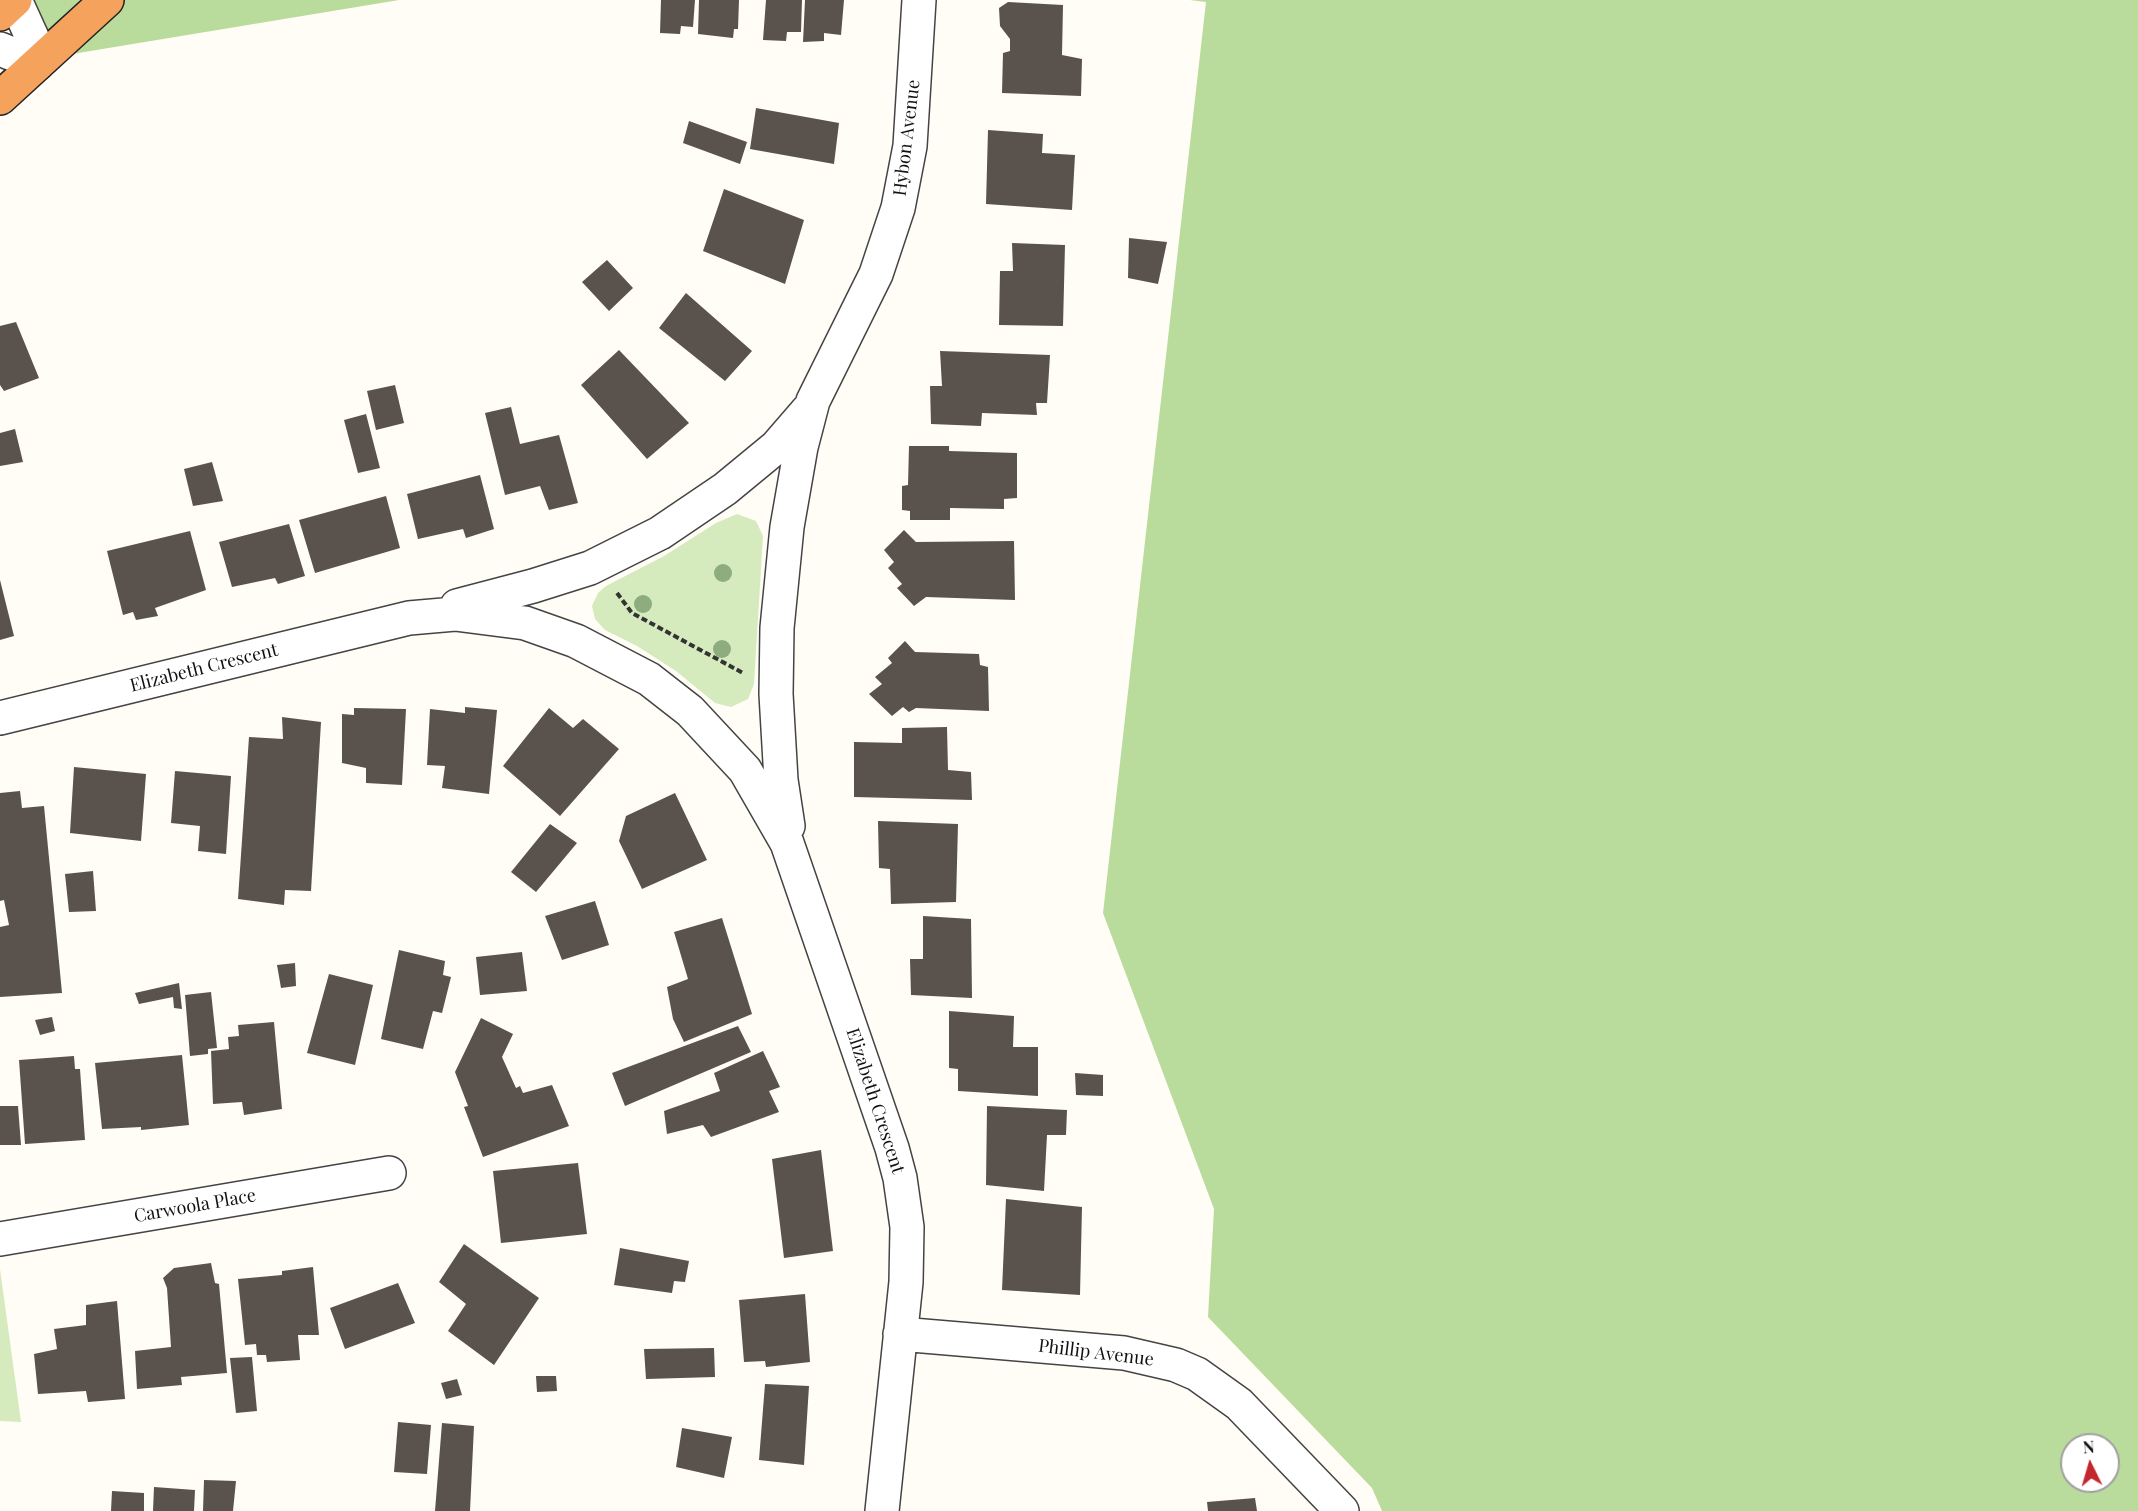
<!DOCTYPE html>
<style>
body{margin:0}
#map{position:relative;width:2138px;height:1511px;overflow:hidden;background:#fffdf5;font-family:"Playfair Display",serif}
canvas{display:block}
.north{position:absolute;left:2060px;top:1433px;width:60px;height:60px;box-sizing:border-box;background:#fff;border:2px solid #a0a0a0;border-radius:50%;rotate:355deg;font-size:16px;font-weight:700;line-height:24px;text-align:center;color:#111}
.north::after{content:'';display:block;margin:auto;width:21px;height:27px;background:#c4262e;clip-path:polygon(50% 0,100% 100%,50% 72%,0 100%)}
</style>
<div id="map">
<canvas width="2138" height="1511"></canvas>
<div class="north">N</div>
</div>
<script>
const ctx = document.querySelector('canvas').getContext('2d');
ctx.lineJoin = 'round';
function fill(path, color) { ctx.fillStyle = color; ctx.fill(path, 'evenodd'); }
const shape = rows => new Path2D(rows.map(r => 'M' + r).join(''));
function stroke(path, color, width, dash) { ctx.strokeStyle = color; ctx.lineWidth = width; ctx.lineCap = dash ? 'butt' : 'round'; ctx.setLineDash(dash || []); ctx.stroke(path); }
function write(font, color, halo, rows, align = 'center') {
  ctx.font = font + ' "Playfair Display",serif'; ctx.lineWidth = 6; ctx.setLineDash([]); ctx.textBaseline = 'middle'; ctx.strokeStyle = halo; ctx.fillStyle = color; for (const [text, x, y, turn = 0] of rows) {
    ctx.save(); ctx.translate(x, y); ctx.rotate((+turn || 0) * Math.PI / 180); ctx.textAlign = isNaN(turn) ? turn : align; if (halo) ctx.strokeText(text, 0, 0); ctx.fillText(text, 0, 0); ctx.restore();
  }
}
fill(shape([
 [737,514,756,521,763,536,754,684,748,699,731,707,715,703,676,671,637,646,605,630,595,619,592,606,598,593,606,586,664,556,716,523],
 [0,1269,21,1422,0,1421]
]), '#d5ebbd');
fill(shape([
 [31,0,399,0,42,59],
 [1190,0,2138,0,2138,1511,1382,1511,1372,1488,1208,1317,1214,1209,1103,913,1206,2],
 [2072,1445,2108,1445,2108,1481,2072,1481]
]), '#b9dc9c');
fill(shape([
 [661,0,695,0,693,27,681,26,680,34,660,33],
 [699,0,739,0,738,29,734,29,733,38,698,34],
 [766,0,802,0,801,32,787,32,786,41,763,40],
 [805,0,844,0,841,35,824,33,824,41,803,42],
 [1008,2,1063,5,1062,55,1082,59,1081,96,1002,93,1003,53,1010,51,1010,39,1000,26,999,8],
 [756,108,839,123,834,164,750,149],
 [689,121,747,142,740,164,683,143],
 [988,130,1043,134,1042,153,1075,155,1072,210,986,204],
 [724,189,804,220,785,284,703,251],
 [1129,238,1167,242,1158,284,1128,278],
 [1012,243,1065,245,1063,326,999,325,1000,271,1013,271],
 [607,260,633,288,609,311,582,282],
 [686,293,752,351,725,381,659,328],
 [16,322,39,378,4,391,0,385,0,326],
 [619,350,689,423,647,459,581,385],
 [940,351,1050,355,1047,403,1036,403,1037,415,982,413,981,426,931,424,930,386,942,386],
 [395,385,404,423,376,430,367,391],
 [511,407,520,444,559,435,578,503,549,510,540,486,505,495,485,413],
 [366,414,380,468,358,473,344,420],
 [15,429,23,462,0,466,0,433],
 [909,446,949,446,949,451,1017,453,1017,498,1004,499,1004,509,950,508,950,520,910,520,910,511,902,510,902,486,908,485],
 [212,462,223,501,193,506,184,469],
 [480,475,494,529,466,538,463,529,418,539,407,494],
 [386,496,400,548,315,573,299,520],
 [289,524,305,576,278,584,275,578,232,587,219,542],
 [904,530,916,542,1014,541,1015,600,926,597,914,606,897,588,902,584,888,568,894,562,884,550],
 [190,531,206,590,155,608,158,616,136,620,133,612,123,615,107,551],
 [0,580,14,636,0,640],
 [905,641,915,652,979,654,980,665,988,667,989,711,916,708,909,712,903,707,892,716,869,694,882,684,875,677,892,663,888,658],
 [465,707,497,710,489,794,442,788,445,766,427,765,430,709,465,713],
 [354,708,406,709,402,785,366,783,366,768,342,763,342,714,354,715],
 [549,708,573,728,583,719,619,749,560,816,503,766],
 [282,717,321,722,311,891,285,890,284,905,238,899,249,737,283,739],
 [947,727,948,770,971,772,972,800,854,797,854,742,902,743,902,728],
 [74,767,146,774,141,841,70,833],
 [175,771,231,776,226,854,198,851,200,826,171,823],
 [20,791,22,808,44,806,62,993,0,997,0,927,9,925,4,900,0,901,0,793],
 [675,793,707,860,642,889,619,841,626,816],
 [878,821,958,824,956,902,891,904,890,869,879,868],
 [550,824,577,843,536,892,511,872],
 [93,871,96,911,69,912,65,874],
 [595,901,609,945,562,960,545,916],
 [923,916,971,919,972,998,911,995,910,959,923,959],
 [722,918,752,1014,684,1042,673,1019,667,987,688,979,674,932],
 [399,950,445,961,443,975,451,977,442,1013,433,1011,423,1049,381,1039],
 [522,952,527,991,480,995,476,957],
 [295,963,296,986,281,988,277,965],
 [329,974,373,985,355,1065,307,1053],
 [179,983,182,1009,174,1008,173,997,139,1004,135,993],
 [211,992,217,1048,208,1049,208,1054,190,1056,185,995],
 [949,1011,1014,1016,1013,1047,1038,1047,1038,1096,958,1091,958,1069,949,1068],
 [52,1017,55,1031,40,1035,35,1020],
 [481,1018,513,1034,502,1057,516,1088,520,1086,523,1093,552,1085,569,1126,483,1157,464,1107,468,1106,455,1072],
 [274,1022,282,1109,244,1115,242,1102,213,1104,211,1051,229,1049,228,1037,239,1036,238,1025],
 [738,1026,751,1052,625,1106,612,1073],
 [763,1051,780,1087,769,1091,779,1112,711,1137,703,1125,667,1134,664,1111,720,1091,714,1073],
 [182,1055,189,1125,141,1130,141,1127,102,1129,95,1063],
 [74,1056,75,1069,80,1069,85,1140,25,1144,19,1060],
 [1075,1073,1103,1075,1103,1096,1076,1095],
 [0,1106,18,1106,21,1145,0,1145],
 [987,1106,1067,1110,1066,1135,1047,1135,1044,1191,986,1185],
 [821,1150,833,1251,784,1258,772,1159],
 [578,1163,587,1234,501,1243,493,1171],
 [1006,1199,1082,1207,1080,1295,1002,1290],
 [464,1244,539,1298,494,1365,448,1331,466,1304,439,1282],
 [620,1248,689,1261,685,1282,674,1281,672,1293,614,1285],
 [211,1263,215,1283,219,1284,227,1373,181,1377,182,1385,137,1389,135,1351,171,1347,167,1288,163,1278,174,1268],
 [313,1267,319,1335,298,1335,300,1360,267,1362,266,1355,257,1355,256,1344,245,1345,238,1279,282,1275,282,1271],
 [398,1283,415,1323,345,1349,330,1308],
 [805,1294,810,1362,766,1367,765,1361,744,1362,739,1300],
 [117,1301,125,1399,88,1402,86,1391,38,1394,34,1354,57,1349,54,1329,86,1325,86,1305],
 [714,1348,715,1377,646,1379,644,1349],
 [252,1357,257,1411,236,1413,230,1358],
 [536,1376,556,1376,557,1391,537,1392],
 [457,1379,462,1395,446,1399,441,1383],
 [765,1384,809,1386,804,1465,759,1460],
 [398,1422,431,1425,427,1474,394,1472],
 [442,1423,474,1426,470,1511,435,1511],
 [682,1428,732,1437,724,1478,676,1467],
 [204,1480,236,1481,233,1511,203,1511],
 [154,1487,195,1490,194,1511,153,1511],
 [112,1491,144,1493,144,1511,111,1511],
 [1255,1498,1257,1511,1208,1511,1207,1502]
]), '#5a524d');
const minor = shape([
 [15,0,42,59],
 [0,49,37,64],
 [457,606,533,586,590,568,660,533,725,489,776,447,808,410],
 [0,718,409,618,455,614,525,623,576,641,649,679,690,711,745,770,787,843,892,1148,900,1178,907,1227,906,1282,882,1511],
 [788,826,781,780,776,694,777,628,787,527,801,447,813,401,876,274,898,208,910,146,919,0],
 [0,1239,389,1173],
 [900,1334,1124,1353,1176,1365,1197,1374,1239,1404,1342,1511]
]);
const highway = shape([
 [0,14,15,0],
 [0,98,107,0]
]);
stroke(minor, '#444', 36);
stroke(highway, '#222', 36);
stroke(shape([
 [617,593,632,613,743,673]
]), '#333', 4, [6, 3]);
stroke(minor, '#fff', 33);
stroke(highway, '#f5a25d', 33);
ctx.fillStyle = '#8dad7f';
for (const [x, y] of [
 [723,573],
 [643,604],
 [722,649]
]) { ctx.beginPath(); ctx.arc(x, y, 9, 0, 2 * Math.PI); ctx.fill(); }
write('18px', '#111', '#fff', [
 ["Hybon Avenue",907,138,-83],
 ["Elizabeth Crescent",204,668,-14],
 ["Elizabeth Crescent",875,1101,72],
 ["Carwoola Place",195,1206,-10],
 ["Phillip Avenue",1096,1353,7]
]);
</script>
